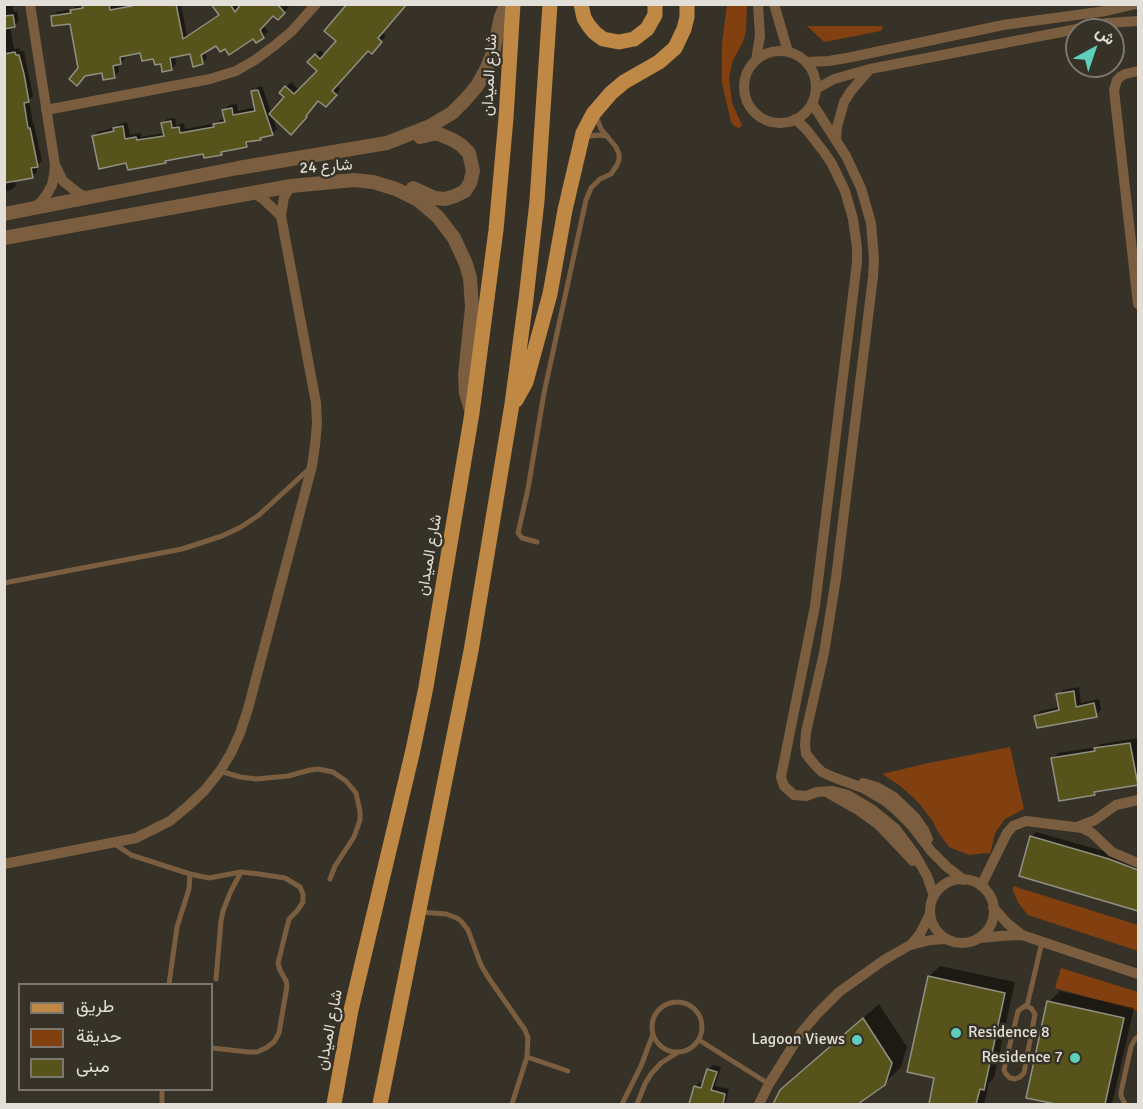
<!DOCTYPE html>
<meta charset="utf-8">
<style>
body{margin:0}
#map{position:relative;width:1143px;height:1109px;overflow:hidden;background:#373227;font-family:Signika,Vazirmatn,sans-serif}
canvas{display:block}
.frame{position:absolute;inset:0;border:6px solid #e2dfd8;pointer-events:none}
.legend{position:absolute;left:18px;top:983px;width:195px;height:108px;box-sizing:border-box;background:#373227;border:2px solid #7b776e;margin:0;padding:8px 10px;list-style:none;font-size:18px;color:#e2dfd8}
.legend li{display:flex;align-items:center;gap:12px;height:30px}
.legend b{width:30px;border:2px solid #7b776e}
.north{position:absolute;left:1065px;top:18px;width:60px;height:60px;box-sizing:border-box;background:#373227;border:2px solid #7b776e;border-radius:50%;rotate:40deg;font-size:16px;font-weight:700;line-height:24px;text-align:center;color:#e2dfd8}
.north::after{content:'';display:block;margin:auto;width:21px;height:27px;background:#5ccebb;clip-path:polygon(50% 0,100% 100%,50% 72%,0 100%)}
</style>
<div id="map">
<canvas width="1143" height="1109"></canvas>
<div class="frame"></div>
<ul class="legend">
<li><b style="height:8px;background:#bf8844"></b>طريق</li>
<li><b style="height:16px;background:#823f10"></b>حديقة</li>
<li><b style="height:16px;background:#56531b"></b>مبنى</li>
</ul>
<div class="north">ش</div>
</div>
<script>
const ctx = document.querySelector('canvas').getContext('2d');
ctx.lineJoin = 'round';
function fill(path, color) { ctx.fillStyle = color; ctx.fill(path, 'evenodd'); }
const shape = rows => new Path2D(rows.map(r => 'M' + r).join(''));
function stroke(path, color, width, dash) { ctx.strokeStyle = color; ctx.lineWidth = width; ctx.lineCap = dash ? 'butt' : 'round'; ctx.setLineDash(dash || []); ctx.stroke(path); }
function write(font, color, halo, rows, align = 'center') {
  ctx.font = font + ' Signika,Vazirmatn,sans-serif'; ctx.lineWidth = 5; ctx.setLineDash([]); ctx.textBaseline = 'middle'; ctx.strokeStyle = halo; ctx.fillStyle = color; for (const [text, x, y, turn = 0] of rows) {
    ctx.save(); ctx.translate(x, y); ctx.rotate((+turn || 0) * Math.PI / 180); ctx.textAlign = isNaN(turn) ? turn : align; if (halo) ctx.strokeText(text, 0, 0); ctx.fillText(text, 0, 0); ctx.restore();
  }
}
fill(shape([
 [727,5,747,5,746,31,743,42,733,60,729,78,732,103,742,125,739,128,734,126,731,122,722,83,722,43],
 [807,26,883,26,881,31,824,42],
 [1010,747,1024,809,1005,819,995,833,990,854,986,853,969,855,949,847,938,832,932,820,917,801,899,785,882,774,924,764],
 [1013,886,1138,925,1138,951,1028,915,1019,904,1013,891],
 [1061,968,1138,992,1138,1011,1055,988]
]), '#823f10');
fill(shape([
 [4,4,12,4,14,12,17,11,19,21,15,25,10,26,14,49,20,48,20,51,24,51,33,96,29,100,33,124,34,124,42,161,36,166,37,172,32,176,14,180,16,186,11,190,4,192],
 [82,4,114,4,114,6,123,4,181,4,187,36,220,14,217,4,238,4,240,8,243,4,286,4,289,7,278,18,273,14,263,25,268,32,256,41,254,37,225,47,216,44,205,51,207,58,204,61,201,48,201,62,204,62,202,63,191,52,175,55,176,64,172,69,155,57,141,52,125,54,125,58,121,63,118,63,119,72,114,76,103,72,85,75,80,69,71,22,52,17,57,12,73,9,77,5],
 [381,32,386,36,376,47,369,49,336,85,340,89,331,101,318,99,309,110,311,111,296,128,272,115,277,129,272,134,251,141,246,146,225,149,221,154,204,152,168,159,165,161,127,162,94,136,98,132,116,127,120,124,127,122,130,135,141,133,141,137,164,133,163,124,167,119,175,118,176,125,184,123,185,129,217,123,220,120,226,119,224,110,229,105,237,104,238,111,256,107,253,92,258,87,262,86,271,113,286,97,281,93,291,82,300,91,319,71,309,62,320,50,326,55],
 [1079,687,1081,703,1099,699,1101,710,1096,715,1035,716,1040,711,1060,707,1058,695,1063,690],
 [1138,738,1138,783,1097,790,1094,793,1053,758,1058,753,1097,747,1101,744],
 [1036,832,1114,854,1138,865,1138,909,1021,875,1031,837],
 [940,966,1015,982,994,1078,989,1083,984,1104,930,1104,936,1077,929,976],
 [1060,991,1134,1008,1112,1104,1055,1104,1049,1002],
 [879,1004,907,1047,901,1067,884,1084,856,1104,775,1104,782,1091,798,1075],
 [713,1065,721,1067,715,1086,729,1089,725,1104,690,1104,695,1087,700,1082,704,1083,708,1070]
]), '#0007');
const building = shape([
 [82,4,109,4,110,10,132,6,131,4,176,4,183,39,219,15,211,4,230,4,235,12,241,4,277,4,285,13,278,20,273,16,260,30,264,38,256,43,253,39,229,55,225,49,220,52,216,46,201,55,203,64,193,67,190,54,170,58,172,70,162,72,161,64,155,65,153,59,142,61,140,53,120,57,121,64,113,66,115,78,103,80,102,73,85,76,77,86,69,79,78,68,70,24,52,26,51,16,71,13,70,10,83,8,82,4],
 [347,4,407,4,378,38,382,42,372,54,368,51,332,91,337,95,326,107,318,101,306,116,307,117,291,135,269,114,284,97,279,93,285,86,294,94,317,71,307,62,315,54,320,59,336,41,324,31,347,4],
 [13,15,15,27,4,29,4,16,13,15],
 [15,52,16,55,19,55,24,74,29,102,24,103,28,128,30,128,38,167,31,168,33,178,4,183,4,54,15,52],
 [258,90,273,135,260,138,261,140,246,142,247,147,221,152,222,155,204,158,203,154,165,161,166,163,128,170,126,163,99,169,92,136,114,131,113,128,123,126,125,139,136,137,137,140,164,136,161,123,171,121,172,128,179,127,180,133,214,127,213,124,225,122,222,110,232,108,233,115,255,111,251,91,258,90],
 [1074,691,1076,707,1094,703,1097,717,1037,728,1034,716,1059,710,1056,694,1074,691],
 [1130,743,1138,785,1094,792,1095,795,1059,801,1051,758,1095,751,1094,748,1130,743],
 [1030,836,1109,859,1138,870,1138,911,1019,876,1030,836],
 [928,976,1005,993,984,1090,980,1089,976,1104,929,1104,934,1078,907,1072,928,976],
 [1047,1001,1124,1018,1105,1104,1056,1104,1026,1098,1047,1001],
 [863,1018,892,1063,885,1085,858,1104,773,1104,780,1090,863,1018],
 [707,1069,717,1072,711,1090,725,1094,723,1104,689,1104,694,1086,701,1088,707,1069]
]);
fill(building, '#56531b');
stroke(building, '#919082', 1.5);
stroke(shape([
 [583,137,598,135,607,136],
 [537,542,522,538,518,533,528,489,544,393,586,200,591,188,600,179,611,174,617,165,619,160,619,154,616,147,601,129,596,116],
 [4,583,182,549,222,536,241,527,259,515,309,469],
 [220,771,240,777,256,779,288,776,310,770,318,769,333,772,346,781,356,793,360,811,360,820,354,837,335,866,330,879],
 [115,844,131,855,190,874,209,878,241,872,259,874,285,878,300,887,303,894,303,902,297,911,289,919,278,963,280,970,286,981,287,986,279,1033,274,1042,266,1048,257,1052,248,1052,212,1048],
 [420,912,446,914,457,918,461,921,468,930,481,965,488,977,525,1030,528,1038,527,1057,512,1104],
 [216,979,221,921,223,911,230,893,241,872],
 [169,984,177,927,189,889,190,874],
 '652 1027a25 25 0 1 1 50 0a25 25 0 1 1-50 0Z',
 [1025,1006,1031,1008,1035,1014,1024,1073,1020,1077,1015,1079,1010,1078,1006,1074,1004,1070,1005,1065,1018,1011,1025,1006],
 [1027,1006,1042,942],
 [699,1040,769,1084],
 [527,1057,568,1071],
 [162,1090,162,1104],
 [622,1104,641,1066,653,1034],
 [637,1104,645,1084,651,1074,661,1063,677,1053],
 [1125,1104,1121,1096,1121,1092,1131,1047,1135,1039,1138,1037]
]), '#7a5e3f', 5);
stroke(shape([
 [30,4,55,165,54,175,52,185,47,194,41,202,33,208],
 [774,4,788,52],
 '744 87a36 36 0 1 1 72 0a36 36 0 1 1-72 0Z',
 [756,60,760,36,758,4],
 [806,62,829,61,852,57,1003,25,1106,11,1136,4],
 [1138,71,1125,74,1120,77,1117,80,1114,90,1138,304],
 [816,89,834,79,870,69,1108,23,1138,21],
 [812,103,846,156,861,188,871,223,874,259,873,277,836,578,824,653,806,732,805,745,806,754,815,765,822,772,833,777,863,788,885,801,895,809,912,826,931,851,947,867,964,880],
 [46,110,210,79,236,71,255,60,274,46,292,31,316,4],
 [795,119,806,129,824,152,832,164,845,191,853,219,857,248,857,262,815,606,781,777,784,786,794,795,806,796,817,792,833,791,848,795,873,810,895,828,914,853,927,876,934,896],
 [836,139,837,127,844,102,851,91,870,69],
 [55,165,63,181,78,193,86,197],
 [252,192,263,199,281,216],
 [863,783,877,787,894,797,915,817,924,830,928,839],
 [828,793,858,810,879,825,913,861],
 [1077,827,1095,820,1116,805,1138,800],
 [4,864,136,838,170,821,188,806,205,790,220,771,231,753,240,733,248,709,312,466,315,445,317,424,316,403,281,216,284,197,291,186],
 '930 911a32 32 0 1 1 64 0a32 32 0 1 1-64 0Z',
 [981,886,1007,833,1013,826,1026,821,1082,828,1092,833,1112,852,1138,863],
 [993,907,1007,923,1022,935],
 [980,938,1001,936,1022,935,1138,974],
 [911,945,920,934,930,914],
 [759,1104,769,1084,801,1033,817,1014,839,992,884,960,910,945,931,940,945,939]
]), '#7a5e3f', 10);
stroke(shape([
 [413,188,435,198,445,199,455,196,465,191,470,183,473,171,469,153,461,145,453,140,439,134,433,134,420,137],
 [4,214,238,168,387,143,430,126,452,113,465,100,477,86,486,70,493,53,501,17,506,4],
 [4,238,291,186,354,180,373,182,396,189,418,200,438,217,454,238,466,264,470,278,472,307,465,375,466,393,471,410]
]), '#7a5e3f', 14);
stroke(shape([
 [581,4,584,18,589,26,595,33,603,39,619,42,634,39,647,29,655,15,655,4],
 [516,400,526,382,550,294,565,210,583,133,593,114,611,93,624,82,659,62,675,48,684,29,687,17,687,4],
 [334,1104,351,1010,413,750,426,687,472,413,496,230,506,118,513,4],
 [380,1104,471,651,512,404,526,299,537,201,550,4]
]), '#bf8844', 15);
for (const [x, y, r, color] of [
 [956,1033,6,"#5ccebb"],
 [857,1040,6,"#5ccebb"],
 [1075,1058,6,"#5ccebb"]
]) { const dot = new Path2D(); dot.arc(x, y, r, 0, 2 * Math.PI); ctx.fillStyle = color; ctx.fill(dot); stroke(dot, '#373227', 2); }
write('16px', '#e2dfd8', '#373227', [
 ["شارع الميدان",490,75,-87],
 ["شارع 24",326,167,-4],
 ["شارع الميدان",430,555,-80],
 ["شارع الميدان",330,1030,-79]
]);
write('16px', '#e2dfd8', '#373227', [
 ["Residence 8",968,1033,"left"],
 ["Lagoon Views",845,1040],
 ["Residence 7",1063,1058]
], 'right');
</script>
